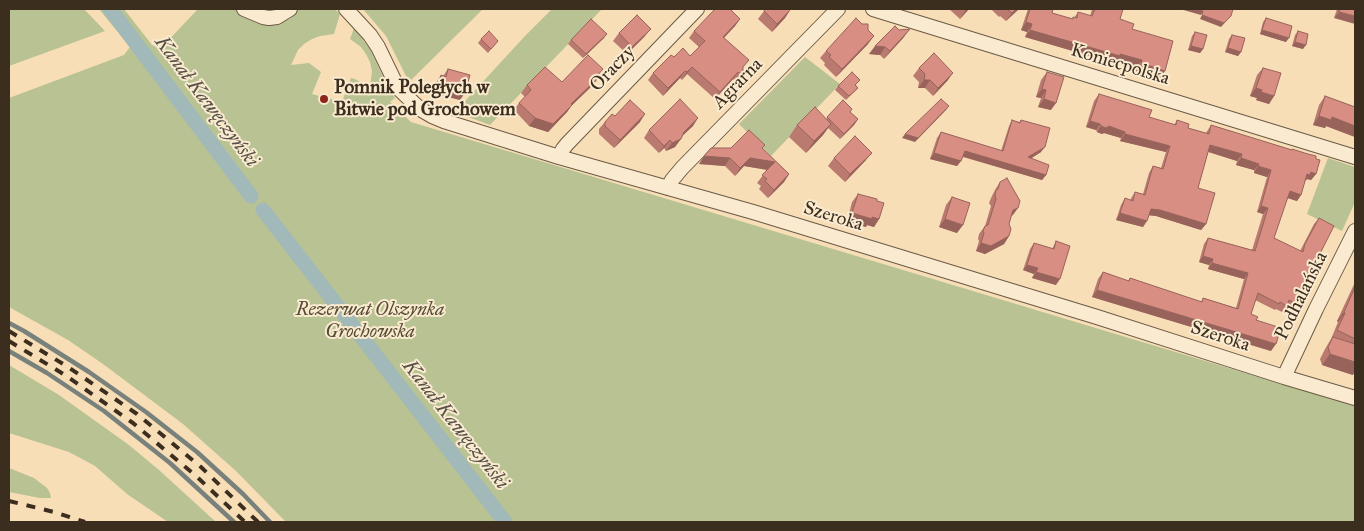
<!DOCTYPE html>
<meta charset="utf-8">
<style>
body{margin:0}
#map{position:relative;width:1364px;height:531px;overflow:hidden;background:#f7deb7;font-family:"IM FELL Great Primer",serif}
canvas{display:block}
.frame{position:absolute;inset:0;border:10px solid #3c2e1f;pointer-events:none}
</style>
<div id="map">
<canvas width="1364" height="531"></canvas>
<div class="frame"></div>
</div>
<script>
const ctx = document.querySelector('canvas').getContext('2d');
ctx.lineJoin = 'round';
function fill(path, color) { ctx.fillStyle = color; ctx.fill(path, 'evenodd'); }
const shape = rows => new Path2D(rows.map(r => 'M' + r).join(''));
function stroke(path, color, width, dash) { ctx.strokeStyle = color; ctx.lineWidth = width; ctx.lineCap = dash ? 'butt' : 'round'; ctx.setLineDash(dash || []); ctx.stroke(path); }
function write(font, color, halo, rows, align = 'center') {
  ctx.font = font + ' "IM FELL Great Primer",serif'; ctx.lineWidth = 4; ctx.setLineDash([]); ctx.textBaseline = 'middle'; ctx.strokeStyle = halo; ctx.fillStyle = color; for (const [text, x, y, turn = 0] of rows) {
    ctx.save(); ctx.translate(x, y); ctx.rotate((+turn || 0) * Math.PI / 180); ctx.textAlign = isNaN(turn) ? turn : align; if (halo) ctx.strokeText(text, 0, 0); ctx.fillText(text, 0, 0); ctx.restore();
  }
}
fill(shape([
 [9,9,84,9,105,31,9,66],
 [99,9,124,9,152,45,161,48,198,9,237,9,262,22,271,23,290,19,299,9,335,9,340,14,334,34,320,36,312,39,304,44,298,50,291,65,309,63,321,72,312,94,342,102,351,78,355,79,370,88,372,71,370,62,366,54,361,47,350,39,354,28,370,49,386,83,395,98,390,102,411,122,1355,406,1355,522,286,522,236,471,183,424,103,364,68,340,9,307,9,98,124,55,130,47],
 [363,9,483,9,409,82,386,36],
 [552,9,602,9,490,125,455,112,525,36],
 [805,57,840,84,771,156,739,124],
 [1328,158,1355,167,1355,202,1342,231,1307,214],
 [9,365,59,395,129,445,159,470,216,522,168,522,127,494,95,466,69,452,9,433],
 [9,468,34,478,47,488,50,493,51,498,40,498,9,492]
]), '#b8c292');
stroke(shape([
 [9,323,24,331,89,372,146,412,197,452,243,494,270,522],
 [9,351,47,373,104,411,170,463,234,522]
]), '#79817c', 4.5);
stroke(shape([
 [110,9,251,196],
 [263,210,505,522]
]), '#a2b9ba', 15);
const street = shape([
 [244,9,263,17,269,18,277,17,290,9],
 [346,9,370,35,378,47,394,80,401,91,420,109,432,116,444,121,559,157,753,212,1097,317,1284,377,1355,398],
 [873,9,1355,157],
 [559,157,563,149,567,144,697,9],
 [668,188,672,180,682,168,838,9],
 [1284,377,1316,309,1355,231]
]);
stroke(street, '#6b5a45', 16);
stroke(street, '#faead0', 14);
stroke(shape([
 [9,331,68,367,137,414,201,467,258,522],
 [9,341,65,375,133,423,196,476,245,522],
 [9,501,54,512,85,522]
]), '#3c2e1f', 4, [9, 9]);
fill(shape([
 [949,9,969,9,960,19],
 [991,9,1019,9,1006,21,1000,16,999,17],
 [1028,9,1053,9,1052,13,1072,19,1073,17,1074,18,1078,12,1090,16,1092,9,1123,9,1120,19,1132,29,1160,78,1136,71,1137,67,1116,61,1114,63,1025,37,1027,32,1021,30],
 [1337,9,1355,9,1334,18],
 [790,10,785,18,772,32,758,19,764,11],
 [1266,18,1286,42,1260,34,1263,22],
 [740,19,735,26,724,38,743,68,743,76,738,83,733,79,715,99,687,74,682,80,680,78,663,96,648,80,653,73,674,57,690,56,699,47,689,38,694,31],
 [868,30,868,44,836,77,824,65,825,63,820,58,826,51],
 [899,30,904,37,884,59,880,55,869,54],
 [1298,31,1303,49,1292,46,1295,35],
 [1195,32,1203,49,1200,53,1188,50,1192,36],
 [619,33,645,36,627,54,613,41],
 [1232,35,1241,52,1238,56,1225,52,1229,39],
 [604,38,583,58,568,44,571,40],
 [481,39,498,41,488,53,478,43],
 [919,68,948,80,933,96,925,88,918,88,919,82,913,76],
 [1263,68,1274,96,1269,104,1256,100,1257,98,1250,96,1257,75],
 [448,69,460,100,433,93,436,83,441,75,443,76],
 [1047,72,1051,110,1038,107,1041,98,1036,97,1041,80],
 [598,77,598,78,593,85,572,105,567,112,548,132,529,126,514,110,519,103,525,97,521,93,527,85,562,82],
 [856,85,858,88,846,100,835,90,838,86],
 [1099,94,1149,117,1174,125,1177,120,1188,128,1206,133,1211,125,1316,159,1316,174,1311,180,1307,179,1305,181,1301,195,1297,201,1287,198,1274,238,1300,251,1314,224,1319,218,1295,303,1290,310,1286,307,1282,312,1276,309,1275,310,1255,300,1251,314,1256,320,1271,351,1092,297,1098,279,1103,272,1128,281,1130,278,1201,302,1203,298,1236,308,1244,279,1208,269,1209,265,1199,262,1204,244,1208,238,1252,250,1263,214,1257,212,1267,177,1254,173,1254,170,1236,165,1237,161,1208,152,1198,188,1206,224,1201,230,1156,216,1149,215,1143,227,1116,220,1121,205,1125,198,1130,200,1135,192,1143,194,1149,173,1153,166,1161,168,1166,152,1120,141,1121,138,1104,133,1102,134,1097,132,1096,130,1086,127,1094,101],
 [1325,96,1355,107,1355,137,1326,126,1325,128,1313,125,1319,105],
 [843,100,850,112,858,119,854,125,840,139,828,128,823,135,806,153,789,137,797,125,826,119],
 [615,116,640,122,614,148,599,134,599,129,605,122],
 [1012,120,1019,122,1021,120,1041,152,1031,158,1046,175,1042,180,963,157,961,161,957,166,930,159,937,138,941,132,1001,151,1009,126],
 [693,126,682,136,675,147,666,151,664,148,659,153,644,138,649,130],
 [765,145,762,148,789,174,784,182,768,198,759,189,761,186,757,183,767,170,744,166,735,176,725,166,699,164,731,148],
 [834,158,866,160,845,182,828,166],
 [1000,182,1013,215,1011,216,1009,224,1009,236,1004,244,985,254,976,251,979,241,978,239,979,234,985,226,991,206,989,203,991,198,995,190],
 [858,194,877,201,879,219,874,227,867,225,866,227,847,221,852,202],
 [952,197,957,233,939,227,946,205],
 [1056,241,1056,285,1032,278,1034,274,1023,270,1030,249,1034,243,1052,249],
 [1355,282,1355,342,1354,343,1353,375,1322,365,1320,359,1325,349,1331,339,1338,322,1337,321]
]), '#ba7a70');
fill(shape([
 [967,9,969,9,960,19,965,11],
 [1016,9,1019,9,1006,21,1012,13],
 [1180,9,1196,9,1203,11,1201,15],
 [790,10,785,18,772,32,777,24],
 [1339,12,1355,16,1355,24,1334,18],
 [1202,15,1231,16,1221,27,1200,19],
 [740,19,735,26,718,44,723,37],
 [1026,22,1032,24,1027,32,1021,30],
 [651,29,645,36,627,54,632,47],
 [910,29,904,37,884,59,890,51],
 [1030,30,1142,60,1137,67,1116,61,1114,63,1025,37],
 [1262,30,1289,38,1286,42,1260,34],
 [607,34,604,38,583,58,586,54],
 [874,36,868,44,836,77,842,69],
 [1295,42,1306,45,1303,49,1292,46],
 [875,46,885,47,880,55,869,54],
 [1191,46,1203,49,1200,53,1188,50],
 [1228,48,1241,52,1238,56,1225,52],
 [1141,63,1165,71,1160,78,1136,71],
 [692,67,687,74,682,80,687,72],
 [685,71,680,78,663,96,668,88],
 [738,72,733,79,715,99,720,92],
 [953,73,948,80,933,96,938,88],
 [598,78,593,85,566,111,571,104],
 [924,80,930,80,925,88,918,88],
 [438,86,465,93,460,100,433,93],
 [1256,88,1262,90,1257,98,1250,96],
 [1042,89,1046,90,1041,98,1036,97],
 [1261,92,1274,96,1269,104,1256,100],
 [1044,99,1056,103,1051,110,1038,107],
 [572,105,567,112,548,132,529,126,535,118],
 [949,106,946,110,915,142,902,138,905,134],
 [645,114,640,122,614,148,620,140],
 [1319,116,1332,117,1355,126,1355,137,1326,126,1325,128,1313,125],
 [698,118,693,126,678,140,684,132],
 [858,119,854,125,840,139,844,134],
 [1090,121,1100,124,1096,130,1086,127],
 [831,124,823,135,806,153,814,141],
 [1101,126,1109,126,1125,132,1121,138,1104,133,1102,134,1097,132],
 [1125,134,1170,146,1166,152,1120,141],
 [681,139,675,147,666,151,672,143],
 [670,140,664,148,659,153,664,146],
 [1210,145,1242,154,1237,161,1206,151],
 [1045,147,1041,152,1024,163,1028,157],
 [965,151,1046,175,1042,180,961,156],
 [872,153,866,160,845,182,850,174],
 [934,153,961,161,957,166,930,159],
 [704,156,730,158,725,166,699,164],
 [750,158,775,162,769,170,744,166,735,176,740,168],
 [1241,158,1259,164,1254,170,1236,165],
 [1258,166,1271,170,1267,177,1254,173],
 [1311,172,1316,174,1311,180,1307,179,1305,181,1307,174],
 [789,174,784,182,768,198,774,190],
 [1290,191,1301,195,1297,201,1285,197],
 [1261,206,1268,208,1263,214,1257,212],
 [1018,208,1013,215,1007,218,1013,210],
 [1151,209,1160,210,1206,224,1201,230,1156,216,1146,215],
 [852,213,872,217,879,219,874,227,867,225,866,227,847,221],
 [1120,213,1147,221,1143,227,1116,220],
 [945,219,963,225,957,233,939,227],
 [1009,236,1004,244,985,254,976,251,981,243],
 [1203,256,1213,259,1209,265,1199,262],
 [1212,263,1248,273,1244,279,1208,269],
 [1027,265,1038,268,1034,274,1023,270],
 [1036,272,1060,279,1056,285,1032,278],
 [1097,290,1276,344,1271,351,1092,297],
 [1344,312,1345,313,1338,322,1337,321],
 [1330,354,1355,362,1355,371,1353,375,1322,365]
]), '#97635b');
const building = shape([
 [715,9,730,9,740,19,723,37,749,60,743,67,743,76,738,72,720,92,692,67,687,72,685,71,668,88,653,73,671,55,674,57,683,48,690,56,705,41,694,31,715,9],
 [765,9,789,9,790,10,777,24,764,11,765,9],
 [1007,9,1016,9,1012,13,1007,9],
 [1030,9,1053,9,1052,13,1073,19,1073,17,1077,18,1078,12,1092,16,1095,9,1123,9,1120,19,1134,24,1132,29,1173,41,1165,71,1141,63,1142,60,1120,54,1120,56,1030,30,1032,24,1026,22,1030,9],
 [1196,9,1233,9,1231,16,1224,23,1202,15,1203,11,1196,9],
 [1340,9,1355,9,1355,16,1339,12,1340,9],
 [637,15,651,29,632,47,619,33,637,15],
 [856,18,862,24,868,24,868,30,874,36,842,69,829,57,831,55,826,51,856,18],
 [1266,18,1292,26,1289,38,1262,30,1266,18],
 [591,19,607,34,586,54,571,40,591,19],
 [895,26,899,30,910,29,890,51,885,47,875,46,895,26],
 [489,31,498,41,491,49,481,39,489,31],
 [1298,31,1308,34,1306,45,1295,42,1298,31],
 [1195,32,1207,35,1203,49,1191,46,1195,32],
 [1232,35,1245,38,1241,52,1228,48,1232,35],
 [934,53,953,73,938,88,930,80,924,80,925,74,919,68,934,53],
 [588,55,603,69,597,76,598,78,571,104,572,105,553,124,535,118,519,103,531,90,527,85,545,67,562,82,588,55],
 [1263,68,1281,73,1274,96,1261,92,1262,90,1256,88,1263,68],
 [448,69,470,75,465,93,438,86,441,75,446,77,448,69],
 [852,72,860,80,855,85,858,88,849,96,838,86,852,72],
 [1047,72,1064,77,1056,103,1044,99,1046,90,1042,89,1047,72],
 [1099,94,1152,110,1149,117,1176,125,1177,120,1189,124,1188,128,1209,134,1211,125,1292,150,1292,149,1308,154,1316,156,1316,159,1320,160,1316,174,1311,172,1310,175,1307,174,1301,195,1290,191,1274,238,1303,252,1305,244,1319,218,1334,226,1295,303,1289,300,1287,306,1280,302,1279,304,1258,293,1251,314,1258,317,1256,320,1281,328,1276,344,1097,290,1103,272,1129,281,1130,278,1202,302,1203,298,1238,309,1248,273,1212,263,1213,259,1203,256,1208,238,1255,251,1268,208,1261,206,1271,170,1258,166,1259,164,1241,158,1242,154,1210,145,1198,188,1215,193,1206,224,1160,210,1151,209,1147,221,1120,213,1125,198,1133,201,1135,192,1145,195,1153,166,1163,169,1170,146,1125,134,1125,132,1109,126,1106,128,1101,126,1100,124,1090,121,1099,94],
 [1325,96,1355,107,1355,126,1332,117,1331,120,1319,116,1325,96],
 [680,99,698,118,684,132,681,139,672,143,670,140,664,146,649,130,680,99],
 [941,99,949,106,918,138,905,134,941,99],
 [630,100,645,114,620,140,605,126,605,122,612,114,615,116,630,100],
 [843,100,852,109,850,112,858,119,844,134,827,117,843,100],
 [815,107,831,124,814,141,797,125,815,107],
 [1012,120,1020,123,1021,120,1050,128,1045,147,1028,157,1049,165,1046,175,965,151,961,161,934,153,941,132,1003,151,1012,120],
 [749,130,765,145,762,148,789,174,774,190,765,181,767,179,762,175,775,162,750,158,740,168,730,158,704,156,711,148,731,148,749,130],
 [855,136,872,153,850,174,834,158,855,136],
 [1007,178,1020,201,1018,208,1013,210,1009,224,1011,229,1009,236,991,246,981,243,984,233,983,231,985,226,988,225,996,199,995,195,996,190,998,189,1000,182,1007,178],
 [858,194,877,199,877,201,884,203,879,219,872,217,872,219,852,213,858,194],
 [952,197,970,203,963,225,945,219,952,197],
 [1056,241,1070,246,1060,279,1036,272,1038,268,1027,265,1034,243,1054,249,1056,241],
 [1355,287,1355,339,1337,330,1345,313,1344,312,1355,287],
 [1333,337,1355,344,1355,362,1330,354,1328,347,1333,337]
]);
fill(building, '#d88e82');
stroke(building, '#97635b', 1);
for (const [x, y, r, color] of [
 [324,99,5,"#8f2418"]
]) { const dot = new Path2D(); dot.arc(x, y, r, 0, 2 * Math.PI); ctx.fillStyle = color; ctx.fill(dot); stroke(dot, '#faead0', 2); }
write('19px', '#3c2e1f', '#faead0', [
 ["Koniecpolska",1120,65,17],
 ["Oraczy",613,69,-46],
 ["Agrarna",738,84,-46],
 ["Szeroka",833,217,17],
 ["Podhalańska",1302,296,-64],
 ["Szeroka",1220,337,18]
]);
write('bold 19px', '#3c2e1f', '#faead0', [
 ["Pomnik Poległych w",334,88],
 ["Bitwie pod Grochowem",334,110]
], 'left');
write('italic 19px', '#554c36', '#faead0', [
 ["Rezerwat Olszynka",370,310],
 ["Grochowska",370,332]
]);
write('italic 20px', '#565146', '#faead0', [
 ["Kanał Kawęczyński",206,102,53],
 ["Kanał Kawęczyński",455,425,52]
]);
</script>
